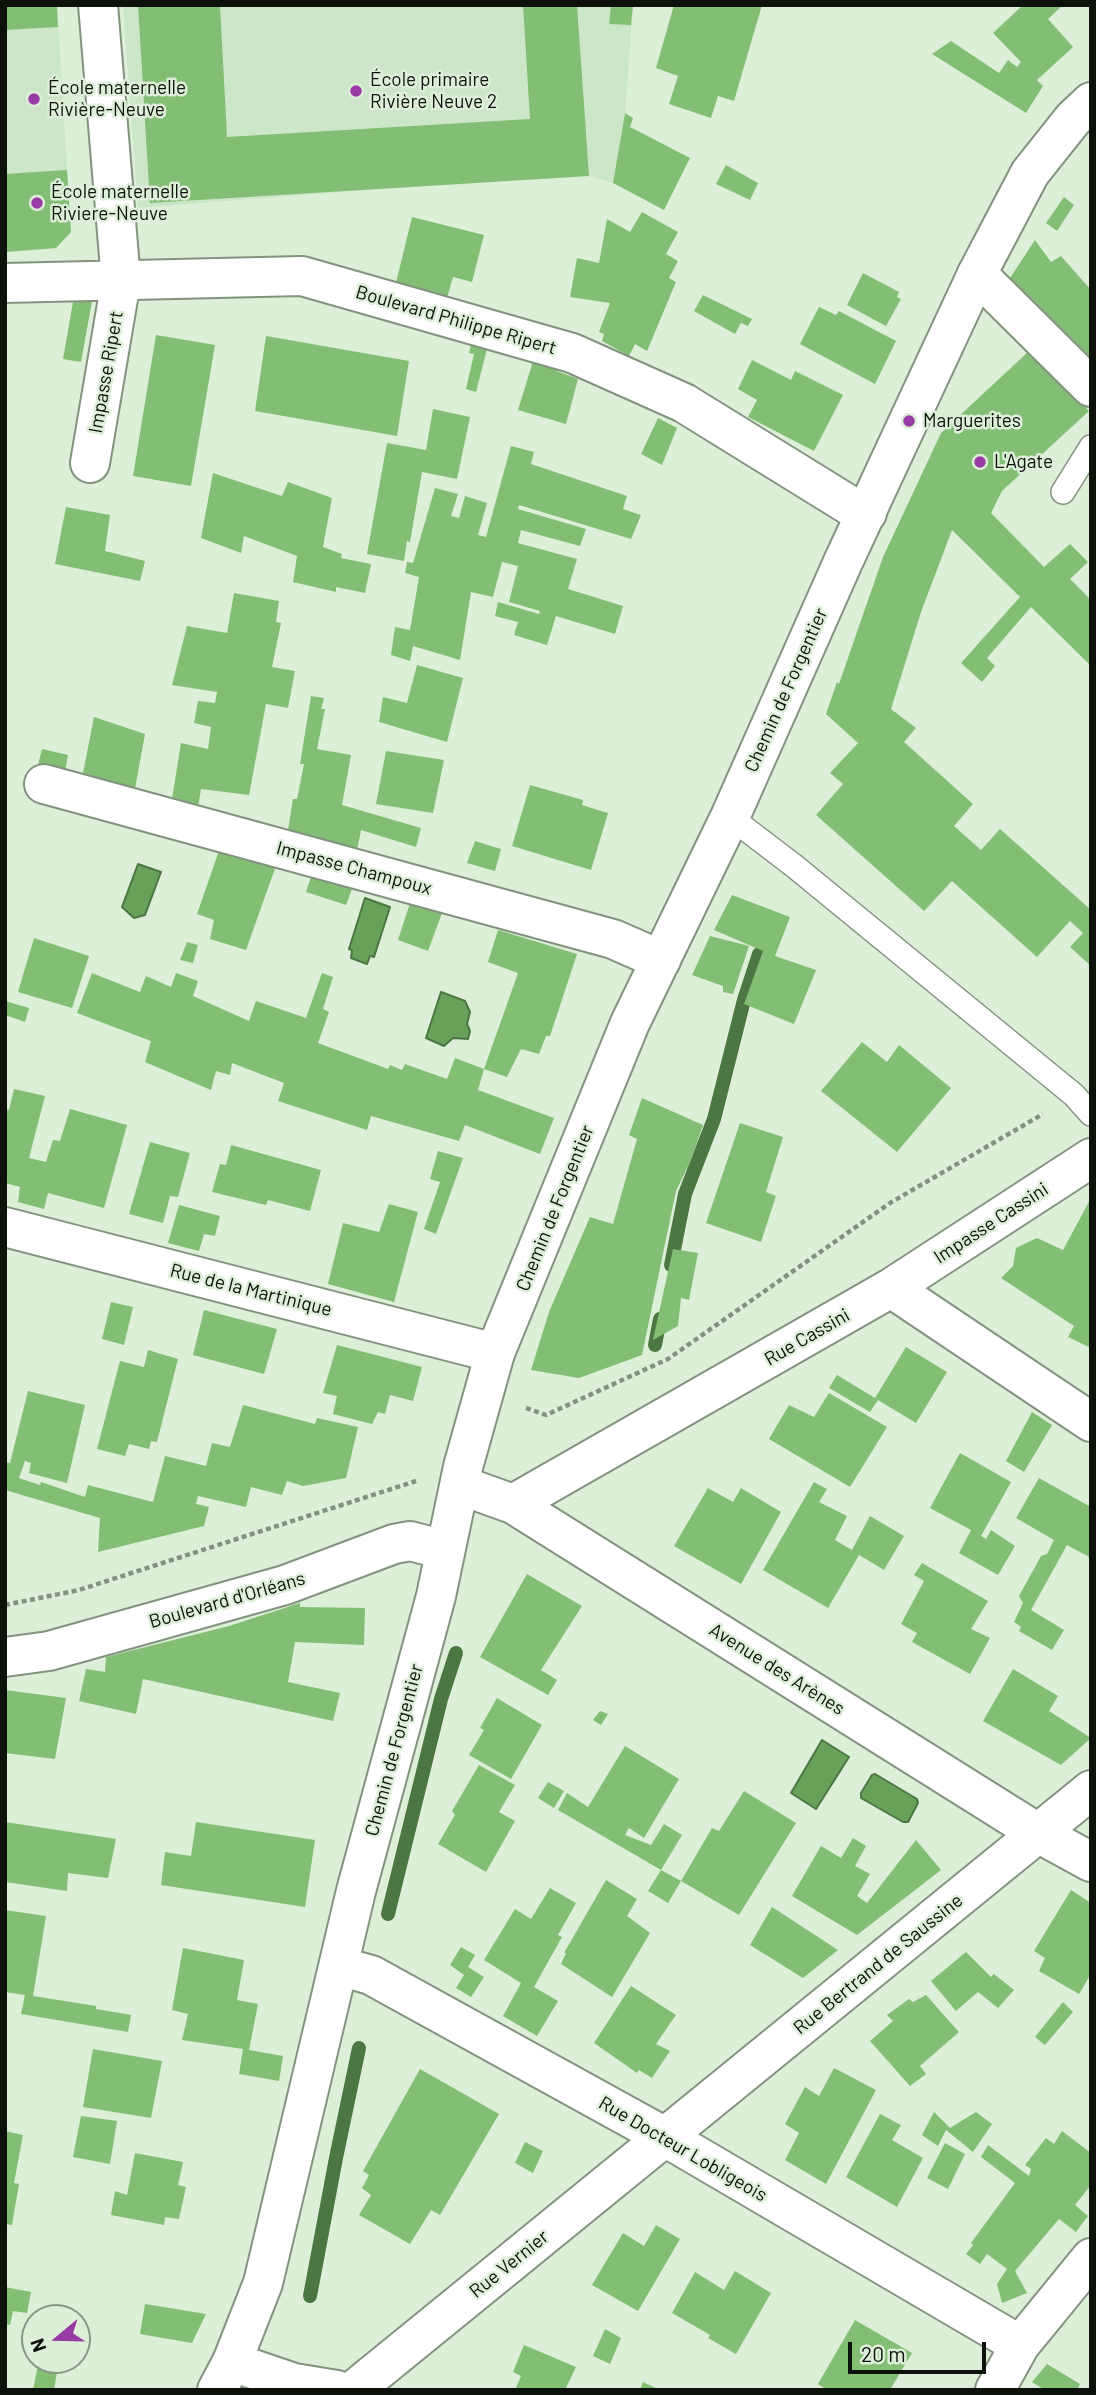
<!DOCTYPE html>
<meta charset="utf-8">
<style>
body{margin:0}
#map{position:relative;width:1096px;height:2395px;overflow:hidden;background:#ddefd8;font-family:Barlow,sans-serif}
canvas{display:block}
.frame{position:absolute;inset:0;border:7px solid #0c120a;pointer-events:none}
.north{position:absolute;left:21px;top:2304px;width:70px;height:70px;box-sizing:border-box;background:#ddefd8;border:2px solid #899786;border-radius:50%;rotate:251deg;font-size:19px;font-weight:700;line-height:28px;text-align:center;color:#0c120a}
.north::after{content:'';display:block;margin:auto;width:24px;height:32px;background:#993ba4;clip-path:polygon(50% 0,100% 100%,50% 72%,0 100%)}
.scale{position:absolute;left:848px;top:2342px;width:138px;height:32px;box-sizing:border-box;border:4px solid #0c120a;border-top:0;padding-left:9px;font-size:21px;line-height:24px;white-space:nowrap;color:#0c120a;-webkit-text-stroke:5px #ddefd8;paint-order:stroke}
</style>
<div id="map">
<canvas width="1096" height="2395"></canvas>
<div class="frame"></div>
<div class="north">N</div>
<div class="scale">20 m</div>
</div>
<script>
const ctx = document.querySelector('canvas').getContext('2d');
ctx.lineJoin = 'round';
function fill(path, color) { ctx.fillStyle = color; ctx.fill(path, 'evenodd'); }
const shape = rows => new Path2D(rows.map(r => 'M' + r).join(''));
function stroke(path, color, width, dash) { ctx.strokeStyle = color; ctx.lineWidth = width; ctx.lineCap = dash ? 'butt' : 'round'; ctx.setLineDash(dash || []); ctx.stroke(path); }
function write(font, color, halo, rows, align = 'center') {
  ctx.font = font + ' Barlow,sans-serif'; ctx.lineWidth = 5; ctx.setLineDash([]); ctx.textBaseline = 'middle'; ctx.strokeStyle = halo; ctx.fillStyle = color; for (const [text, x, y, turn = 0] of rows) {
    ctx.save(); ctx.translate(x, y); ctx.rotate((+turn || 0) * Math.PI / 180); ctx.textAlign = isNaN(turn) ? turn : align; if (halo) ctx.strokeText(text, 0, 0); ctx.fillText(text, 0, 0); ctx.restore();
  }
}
fill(shape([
 [5,5,57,5,71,232,56,248,51,249,5,252],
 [123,5,633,5,625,113,613,183,589,176,341,192,138,208]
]), '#cde5c8');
const water = shape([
 [138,864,161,872,145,915,134,918,122,907,138,864],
 [365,898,390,907,374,957,370,956,367,964,351,958,352,950,349,949,365,898],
 [441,992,465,1001,470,1012,467,1024,470,1031,468,1039,453,1038,444,1046,426,1038,441,992],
 [822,1740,849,1757,816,1809,791,1793,822,1740],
 [875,1774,917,1799,918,1803,908,1822,903,1822,861,1798,861,1793,872,1775,875,1774]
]);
fill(water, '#67a15a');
stroke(water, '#4c7642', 2);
stroke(shape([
 [671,1265,685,1194,714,1119,744,1000,759,954],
 [655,1345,660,1319],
 [388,1914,441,1699,456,1653],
 [310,2296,336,2158,359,2048]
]), '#4c7642', 14);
fill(shape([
 [5,5,57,5,58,27,5,30],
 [138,5,220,5,227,137,530,119,523,5,577,5,589,176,150,203],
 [611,5,633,5,631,25,609,24],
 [674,5,762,5,734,101,718,96,711,118,669,104,678,76,656,68],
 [1023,5,1063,5,1048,19,1073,47,1037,80,1043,86,1026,113,932,54,951,41,999,73,1008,60,1017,67,1021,62,993,33],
 [625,113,633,118,630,127,690,158,664,210,613,183],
 [726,165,758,183,750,200,716,184],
 [67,170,71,232,56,248,5,252,5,174],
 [1064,197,1074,205,1057,231,1046,223],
 [642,212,678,232,666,254,678,261,669,278,676,282,647,351,635,344,629,356,602,341,604,334,599,332,610,303,570,297,577,258,599,263,607,219,630,232],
 [412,217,484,235,472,282,453,277,447,298,395,287],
 [1035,240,1051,262,1061,256,1091,290,1091,360,1010,278],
 [863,273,899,292,897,297,901,299,886,326,847,305],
 [703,295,752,319,748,326,741,323,735,334,694,311],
 [92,301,81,362,63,359,73,302],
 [819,307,836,315,839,311,896,341,875,384,800,344],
 [156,335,215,345,191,486,133,476],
 [266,336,409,361,397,436,255,411],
 [472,341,488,345,476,392,466,389,474,354,469,353],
 [1029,351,1089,411,1002,491,991,513,1044,567,1070,544,1088,562,1070,579,1091,600,1091,666,1031,607,987,658,995,666,982,682,961,663,1020,597,952,530,921,612,891,709,916,728,904,742,973,804,954,826,981,850,1000,829,1091,910,1091,966,1070,947,1083,933,1070,921,1037,957,952,881,924,911,816,815,843,784,830,773,858,743,826,714,837,682,839,684,883,557,941,433],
 [534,358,558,365,557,371,578,379,566,424,518,410],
 [752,360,791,380,795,371,843,395,814,451,748,417,757,400,738,389],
 [433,409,470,417,457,479,422,472,410,542,407,541,404,561,367,554,387,443,426,450],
 [658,418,677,428,662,465,641,454],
 [511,446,534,452,531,464,627,496,623,509,641,515,631,539,519,505,518,509,586,529,580,546,521,530,518,543,577,559,568,589,623,606,615,634,556,616,547,645,514,635,518,622,495,616,498,602,539,614,540,611,509,602,518,566,502,562,493,597,471,592,460,660,413,646,410,661,391,655,395,627,410,630,419,577,405,573,407,562,413,563,435,488,458,494,451,516,459,518,465,496,487,503,478,535,486,537],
 [213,473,282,496,288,482,332,498,323,547,342,554,341,558,371,564,365,593,336,587,336,592,293,582,297,556,244,536,241,553,201,538],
 [66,507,110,515,105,551,145,561,140,581,55,564],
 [234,593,279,601,276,622,281,623,272,667,295,671,288,708,266,704,249,795,201,789,197,813,171,805,181,743,208,749,211,727,194,723,198,701,215,703,217,692,172,685,187,626,227,633],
 [417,665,463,678,447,742,379,722,383,697,407,703],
 [311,696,324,698,321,709,325,709,317,749,351,755,342,805,421,828,416,847,361,830,356,855,308,840,308,835,288,830,293,799,297,799,304,764,300,764],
 [94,717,145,734,134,794,82,778],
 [42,749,68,755,65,772,38,765],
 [386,751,444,760,433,813,376,804],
 [530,785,583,800,582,805,608,813,591,870,512,846],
 [475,841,501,849,495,871,467,863],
 [221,845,277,863,246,950,210,939,214,920,197,914],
 [312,874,353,886,346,905,306,892],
 [732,895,790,917,775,956,816,970,794,1024,744,1004,763,951,714,930],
 [410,903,442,913,428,951,398,940],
 [498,930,577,954,550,1036,546,1036,539,1054,521,1049,507,1077,484,1069,518,973,488,962],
 [710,936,749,946,733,994,723,992,723,986,692,975],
 [34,938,89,956,72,1008,18,992],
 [187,942,198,945,193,963,180,960],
 [92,973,140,992,146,976,171,987,176,973,198,981,193,996,249,1021,256,1001,306,1018,322,973,333,977,323,1009,329,1012,318,1043,388,1069,390,1065,402,1070,405,1064,447,1079,455,1058,484,1069,478,1090,554,1118,540,1154,465,1125,459,1141,371,1116,367,1130,278,1101,284,1083,232,1063,230,1075,216,1071,211,1090,145,1062,151,1041,77,1013],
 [5,1001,29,1008,25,1022,5,1015],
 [862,1042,887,1062,899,1045,951,1088,897,1152,821,1091],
 [14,1089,45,1096,29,1158,46,1162,53,1140,60,1141,70,1109,127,1125,104,1208,48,1193,44,1209,18,1202,20,1187,5,1183,5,1109,9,1110],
 [642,1098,703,1125,691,1160,676,1191,642,1355,579,1378,531,1370,549,1312,590,1217,613,1224,637,1139,629,1135],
 [740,1123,783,1137,766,1192,776,1196,761,1242,706,1223],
 [150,1142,190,1153,178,1197,170,1196,163,1223,129,1214],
 [231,1145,321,1170,310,1211,268,1200,266,1205,212,1192,220,1164,226,1165],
 [438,1151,463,1158,436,1234,424,1229,440,1182,430,1179],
 [1091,1198,1091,1348,1068,1337,1074,1326,1001,1278,1013,1266,1016,1248,1037,1238,1063,1250],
 [389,1204,418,1212,394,1302,328,1284,343,1223,379,1232],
 [179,1205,220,1216,215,1236,204,1234,199,1251,168,1243],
 [673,1249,698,1253,689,1300,681,1298,678,1326,653,1340],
 [111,1302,133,1307,124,1345,102,1339],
 [204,1310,277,1329,264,1374,193,1355],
 [337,1345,422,1367,413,1401,390,1395,385,1414,378,1412,372,1424,333,1414,337,1396,323,1393],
 [906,1347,947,1372,916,1423,878,1400,870,1412,829,1388,837,1375,875,1398],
 [148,1350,178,1359,157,1442,151,1441,149,1449,129,1444,125,1456,97,1449,120,1361,144,1367],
 [28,1391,85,1405,67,1483,29,1473,31,1463,25,1461,19,1478,40,1485,41,1482,85,1497,88,1485,153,1502,165,1456,206,1466,212,1443,230,1447,243,1405,315,1424,317,1418,358,1427,346,1478,303,1486,287,1481,282,1495,251,1487,246,1507,198,1496,196,1504,209,1507,204,1526,98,1552,100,1518,5,1490,5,1462,10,1463],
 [829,1393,887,1427,850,1487,769,1439,789,1405,814,1417],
 [1032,1412,1052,1425,1024,1472,1006,1461],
 [960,1453,1011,1482,981,1536,986,1539,991,1530,1015,1546,998,1575,959,1553,971,1530,930,1508],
 [1039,1478,1089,1506,1091,1503,1091,1558,1067,1545,1031,1610,1064,1630,1052,1650,1019,1631,1021,1627,1014,1622,1023,1603,1019,1596,1041,1556,1047,1554,1054,1540,1016,1518],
 [814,1482,827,1489,819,1502,847,1516,835,1540,852,1550,870,1516,904,1536,884,1570,859,1555,828,1608,763,1570],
 [708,1488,733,1502,741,1488,781,1512,741,1584,674,1546],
 [922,1563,988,1601,971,1629,990,1638,970,1674,912,1642,917,1633,901,1624,924,1581,914,1575],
 [527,1574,582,1606,541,1670,557,1680,548,1695,480,1657],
 [300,1603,300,1607,365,1608,364,1645,295,1642,288,1682,340,1693,333,1721,143,1679,136,1714,79,1701,86,1669,105,1672,106,1657,229,1626],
 [1013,1669,1058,1696,1049,1711,1091,1738,1061,1765,983,1721],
 [5,1690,66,1698,55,1759,5,1753],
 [497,1698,542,1725,511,1779,469,1755,484,1730,480,1728],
 [600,1711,608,1714,601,1725,593,1720],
 [625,1746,679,1779,644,1838,629,1828,625,1835,651,1845,664,1824,682,1835,661,1870,558,1810,567,1793,588,1807],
 [479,1765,515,1785,499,1812,515,1821,486,1872,438,1844,455,1815,452,1811],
 [548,1782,564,1791,554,1808,538,1798],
 [744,1791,796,1823,739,1915,681,1881,668,1903,648,1891,661,1870,681,1881,712,1828,719,1831],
 [5,1822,116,1839,108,1878,68,1873,67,1891,5,1882],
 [196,1822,315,1840,305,1907,161,1885,165,1852,191,1856],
 [853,1838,866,1846,855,1866,870,1874,857,1896,867,1903,916,1840,941,1870,857,1935,792,1896,821,1846,841,1858],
 [606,1880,637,1899,627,1916,650,1933,612,1997,561,1964,566,1953,564,1953],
 [550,1888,576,1903,558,1935,562,1937,534,1987,558,2001,537,2036,503,2016,521,1983,484,1960,515,1909,531,1919],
 [1071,1890,1091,1903,1091,1974,1079,1994,1039,1971,1045,1958,1034,1951],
 [772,1907,838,1950,803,1978,750,1945],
 [5,1910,46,1916,33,1996,96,2006,96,2009,131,2015,128,2032,21,2014,25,1995,5,1992],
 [461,1947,475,1955,468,1967,484,1977,471,1997,456,1988,464,1975,450,1965],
 [183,1948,244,1960,237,2000,258,2004,249,2050,283,2056,279,2081,239,2074,243,2049,182,2040,188,2014,172,2010],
 [966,1952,991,1977,994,1974,1014,1990,998,2008,978,1992,956,2011,931,1981],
 [631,1986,676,2015,656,2044,670,2051,652,2078,639,2070,637,2073,594,2043],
 [926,1995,959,2032,920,2066,926,2074,910,2086,870,2041,893,2021,887,2015,909,1999,913,2002],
 [1063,2002,1073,2012,1045,2045,1035,2037],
 [93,2049,162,2061,151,2118,83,2107],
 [834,2068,876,2090,826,2184,785,2160,799,2133,785,2124,805,2087,819,2096],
 [420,2069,499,2114,440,2215,431,2210,410,2244,359,2215,371,2195,362,2188,369,2175,363,2171],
 [934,2112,950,2128,976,2112,992,2124,973,2152,946,2130,938,2146,922,2135],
 [880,2114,901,2125,892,2140,923,2158,897,2207,846,2177],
 [81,2116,117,2121,110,2164,73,2157],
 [5,2131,23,2135,14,2183,19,2184,12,2225,5,2224],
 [1062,2131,1091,2153,1091,2185,1075,2205,1088,2216,1076,2232,1059,2219,1015,2271,1027,2293,1002,2303,997,2284,1007,2269,987,2254,980,2264,966,2254,973,2245,971,2243,1015,2183,981,2157,988,2145,1029,2176,1031,2169,1025,2165,1046,2138,1054,2144],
 [525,2142,543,2151,533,2173,515,2163],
 [945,2143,965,2154,948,2189,927,2178],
 [135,2153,183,2162,178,2185,186,2187,179,2219,165,2217,164,2225,111,2215,115,2191,127,2195],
 [656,2225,680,2239,638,2311,592,2285,623,2233,644,2246],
 [735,2271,771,2293,736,2354,708,2338,710,2335,672,2313,695,2272,724,2290],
 [5,2287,31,2292,27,2313,13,2311,10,2325,5,2324],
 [145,2304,206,2314,192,2343,140,2334],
 [855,2320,912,2353,890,2390,827,2390,818,2384],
 [605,2329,621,2338,610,2364,593,2356],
 [524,2345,576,2367,565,2390,515,2390,521,2376,513,2372],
 [39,2360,59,2360,54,2390,33,2390],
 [1047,2364,1080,2384,1077,2390,1045,2390,1032,2382],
 [643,2382,660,2390,640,2390]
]), '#83be75');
const service = shape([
 [1063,492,1091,447],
 [730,817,793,865,1074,1095,1091,1114]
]);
const minor = shape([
 [977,274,1091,387],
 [5,283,302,276,572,353,684,403,849,505,867,513],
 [90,463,121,281,98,5],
 [44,784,613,939,661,960],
 [5,1227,495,1353],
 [891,1288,1091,1158],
 [460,1485,513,1504,1038,1833,1091,1862],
 [513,1504,891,1288,1091,1422],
 [5,1657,49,1651,285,1585,394,1544,410,1541,445,1550],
 [339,1966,371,1975,665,2137,1020,2345],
 [232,2362,294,2383,337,2390],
 [354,2390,1091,1790],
 [995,2390,1020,2345,1091,2258]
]);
const secondary = shape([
 [217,2390,232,2362,263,2283,356,1891,436,1596,463,1467,495,1353,630,1023,730,817,843,562,977,274,1030,173,1073,119,1091,102]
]);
stroke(service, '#82937e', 26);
stroke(minor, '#82937e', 42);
stroke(secondary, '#82937e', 42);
stroke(shape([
 [526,1408,546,1415,668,1359,890,1203,1043,1114],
 [5,1605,79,1590,416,1481]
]), '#849180', 4.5, [5, 3.5]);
stroke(service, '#fff', 23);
stroke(minor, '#fff', 38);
stroke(secondary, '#fff', 38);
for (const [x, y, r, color] of [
 [356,91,7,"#993ba4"],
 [34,99,7,"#993ba4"],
 [37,203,7,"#993ba4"],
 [909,421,7,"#993ba4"],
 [980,462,7,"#993ba4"]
]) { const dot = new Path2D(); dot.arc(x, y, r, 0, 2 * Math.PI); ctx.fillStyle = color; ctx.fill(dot); stroke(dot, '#ddefd8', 2.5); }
write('19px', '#0c120a', '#ddefd8', [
 ["École primaire",370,80],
 ["Rivière Neuve 2",370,102],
 ["École maternelle",48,88],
 ["Rivière-Neuve",48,110],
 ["École maternelle",51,192],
 ["Riviere-Neuve",51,214],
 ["Marguerites",923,421],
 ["L'Agate",994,462]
], 'left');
write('19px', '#0c120a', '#ddefd8', [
 ["Boulevard Philippe Ripert",456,320,16],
 ["Impasse Ripert",106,372,-80],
 ["Chemin de Forgentier",786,690,-66],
 ["Impasse Champoux",354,868,15],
 ["Chemin de Forgentier",555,1208,-68],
 ["Impasse Cassini",991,1223,-33],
 ["Rue de la Martinique",251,1290,14],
 ["Rue Cassini",807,1337,-30],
 ["Boulevard d'Orléans",227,1600,-16],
 ["Avenue des Arènes",777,1669,32],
 ["Chemin de Forgentier",394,1750,-75],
 ["Rue Bertrand de Saussine",878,1964,-39],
 ["Rue Docteur Lobligeois",683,2149,30],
 ["Rue Vernier",509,2264,-39]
]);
</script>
